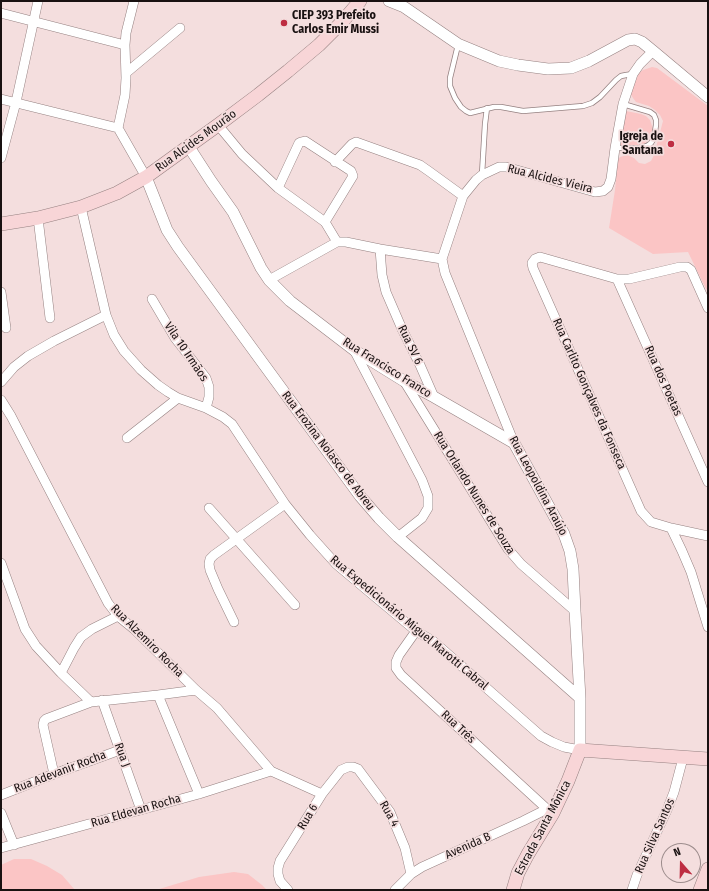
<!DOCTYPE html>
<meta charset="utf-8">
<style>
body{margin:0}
#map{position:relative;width:709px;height:891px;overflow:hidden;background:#f4dede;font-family:"Fira Sans Condensed",sans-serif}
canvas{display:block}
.frame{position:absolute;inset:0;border:2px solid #191111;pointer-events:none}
.north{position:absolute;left:661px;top:843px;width:40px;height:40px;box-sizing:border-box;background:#f4dede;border:1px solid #9c8c8c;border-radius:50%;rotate:340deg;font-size:11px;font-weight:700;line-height:16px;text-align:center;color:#191111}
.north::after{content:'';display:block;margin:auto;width:14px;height:18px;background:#be2d42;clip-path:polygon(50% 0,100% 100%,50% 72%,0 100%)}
</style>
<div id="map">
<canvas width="709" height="891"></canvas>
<div class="frame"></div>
<div class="north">N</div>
</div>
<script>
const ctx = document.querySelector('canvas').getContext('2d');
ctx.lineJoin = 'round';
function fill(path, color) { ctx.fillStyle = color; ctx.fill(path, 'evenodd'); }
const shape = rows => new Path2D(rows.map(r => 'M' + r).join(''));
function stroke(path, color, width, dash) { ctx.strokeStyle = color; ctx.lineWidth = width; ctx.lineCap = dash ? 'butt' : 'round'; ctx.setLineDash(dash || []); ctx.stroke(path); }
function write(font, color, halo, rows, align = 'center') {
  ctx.font = font + ' "Fira Sans Condensed",sans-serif'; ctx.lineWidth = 3.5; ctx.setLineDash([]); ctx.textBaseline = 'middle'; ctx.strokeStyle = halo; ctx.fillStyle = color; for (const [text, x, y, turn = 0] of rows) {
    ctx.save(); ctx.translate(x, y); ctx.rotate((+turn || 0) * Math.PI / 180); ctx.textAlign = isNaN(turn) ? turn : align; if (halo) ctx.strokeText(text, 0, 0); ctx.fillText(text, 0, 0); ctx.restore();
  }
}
fill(shape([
 [652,67,657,68,708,106,708,291,706,289,688,252,653,254,609,228,615,190,618,160,620,157,627,155,634,158,639,163,645,164,651,161,654,155,663,121,660,115,655,110,649,106,636,102,633,98,630,93,639,73,643,70],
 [626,111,641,114,646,116,650,120,652,126,653,131,651,136,648,141,643,144,638,146,620,146],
 [14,859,31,859,47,866,62,875,75,890,1,890,1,865],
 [234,872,248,874,262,885,267,890,156,890,199,877]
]), '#fbc5c5');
const service = shape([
 [458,45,450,78,450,86,455,98,461,107,466,111,470,113,494,107,501,107,523,111,583,106,592,103,600,97,616,80,621,76,626,75,633,74],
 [615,148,639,148,647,146,651,143,654,138,656,125,656,120,654,115,650,112,623,104],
 [482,174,485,124,487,108]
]);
const minor = shape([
 [134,1,126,33,125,45,126,78,125,95,118,128,146,177],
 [1,13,125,45],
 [126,73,180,28],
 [1,99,118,128],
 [218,125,242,154,278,188,325,222,337,242],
 [1,158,16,102,38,1],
 [335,162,352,144,356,142,420,165,430,172,463,196],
 [278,188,299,143,301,142,305,141,351,171,353,176,325,222],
 [81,207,106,315,114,335,124,351,141,370,158,385,168,392,178,398,206,408,223,417,232,424,285,504,310,535,336,564,361,585,416,631,433,641,541,736,552,742,564,747,580,750],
 [38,218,50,318],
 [380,249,382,275,386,292,402,329,420,365,434,397],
 [442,259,445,273,514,443],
 [617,279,708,482],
 [269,280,337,242,346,242,380,249,442,259,463,196,476,180,482,175,499,167,506,167,595,192,603,191,608,187,611,179,615,148,623,104,633,74,640,64,653,51],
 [1,292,6,328],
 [152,299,175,338,206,378,209,387,209,397,206,408],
 [708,308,691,270,687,267,680,267,629,279,617,279,540,257,535,259,532,263,533,268,641,511,651,522,671,528,708,536],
 [354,350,422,480,428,496,428,508,422,518,398,537],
 [404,381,508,549,521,564,575,611],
 [1,382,14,367,28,356,54,341,106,315],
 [1,400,11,416,108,603,118,616,134,629,196,690,217,708,271,771,322,794],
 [127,438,178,398],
 [209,508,295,605],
 [671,528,682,551,691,572,708,627],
 [1,563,25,629,36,646,61,673,91,702],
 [234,622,218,589,210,570,209,564,210,559,214,555,285,504],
 [416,631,399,655,396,662,396,668,401,675,547,809,553,813],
 [61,673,74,648,81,637,92,629,118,616],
 [158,695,199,794],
 [102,700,141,810],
 [54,774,43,725,44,721,46,719,91,702,158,695,196,690],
 [1,795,54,774,120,750],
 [1,813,14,845],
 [1,848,199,794,271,771],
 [288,890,280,881,278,874,278,868,280,861,322,794,341,770,348,767,353,767,358,769,390,812,405,848,411,874],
 [395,890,411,874,422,867,523,821,547,809],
 [632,890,637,875,667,810,674,792,683,758]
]);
const tertiary = shape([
 [389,1,404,7,458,44,499,61,518,65,548,69,571,68,589,61,628,40,635,39,642,42,653,51,708,97],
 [189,147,211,181,233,212,261,268,269,280,290,301,354,350,404,381,434,397,514,443,564,534,570,551,573,569,575,611,580,698,580,750],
 [146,177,167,230,178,247,360,496,379,518,398,537,580,698]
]);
const secondary = shape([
 [1,224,38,218,81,207,117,193,146,177,218,125,258,95,288,71,319,45,342,22,360,1],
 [513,890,518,873,528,854,553,813,568,781,580,750,708,759],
 [700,890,708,869]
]);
stroke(service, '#958181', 6);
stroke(minor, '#958181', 10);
stroke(tertiary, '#958181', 12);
stroke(secondary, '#958181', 14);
stroke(service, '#fff', 4.5);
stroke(minor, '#fff', 9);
stroke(tertiary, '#fff', 11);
stroke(secondary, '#f8d5d7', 13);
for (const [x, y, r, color] of [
 [284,23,4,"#be2d42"],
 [671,144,4,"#be2d42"]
]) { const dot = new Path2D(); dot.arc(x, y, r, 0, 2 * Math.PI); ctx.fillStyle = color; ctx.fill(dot); stroke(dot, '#f4dede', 1.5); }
write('bold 12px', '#191111', '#f4dede', [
 ["CIEP 393 Prefeito",292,16],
 ["Carlos Emir Mussi",292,30],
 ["Igreja de",663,137,"right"],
 ["Santana",663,151,"right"]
], 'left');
write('12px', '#191111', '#f4dede', [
 ["Rua Alcides Mourão",196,141,-36],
 ["Rua Alcides Vieira",550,179,14],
 ["Rua SV 6",410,345,64],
 ["Vila 10 Irmãos",186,352,56],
 ["Rua Francisco Franco",387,368,32],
 ["Rua dos Poetas",663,381,66],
 ["Rua Carlito Gonçalves da Fonseca",589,394,66],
 ["Rua Erozina Nolasco de Abreu",328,451,53],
 ["Rua Leopoldina Araújo",538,486,62],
 ["Rua Orlando Nunes de Souza",474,493,58],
 ["Rua Expedicionário Miguel Marotti Cabral",409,623,40],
 ["Rua Alzemiro Rocha",147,641,45],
 ["Rua Três",458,727,43],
 ["Rua J",122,755,70],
 ["Rua Adevanir Rocha",60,772,-21],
 ["Rua Eldevan Rocha",136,811,-16],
 ["Rua 4",389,814,60],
 ["Rua 6",308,817,-59],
 ["Estrada Santa Mônica",543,828,-62],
 ["Rua Silva Santos",655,836,-66],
 ["Avenida B",468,846,-24]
]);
</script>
